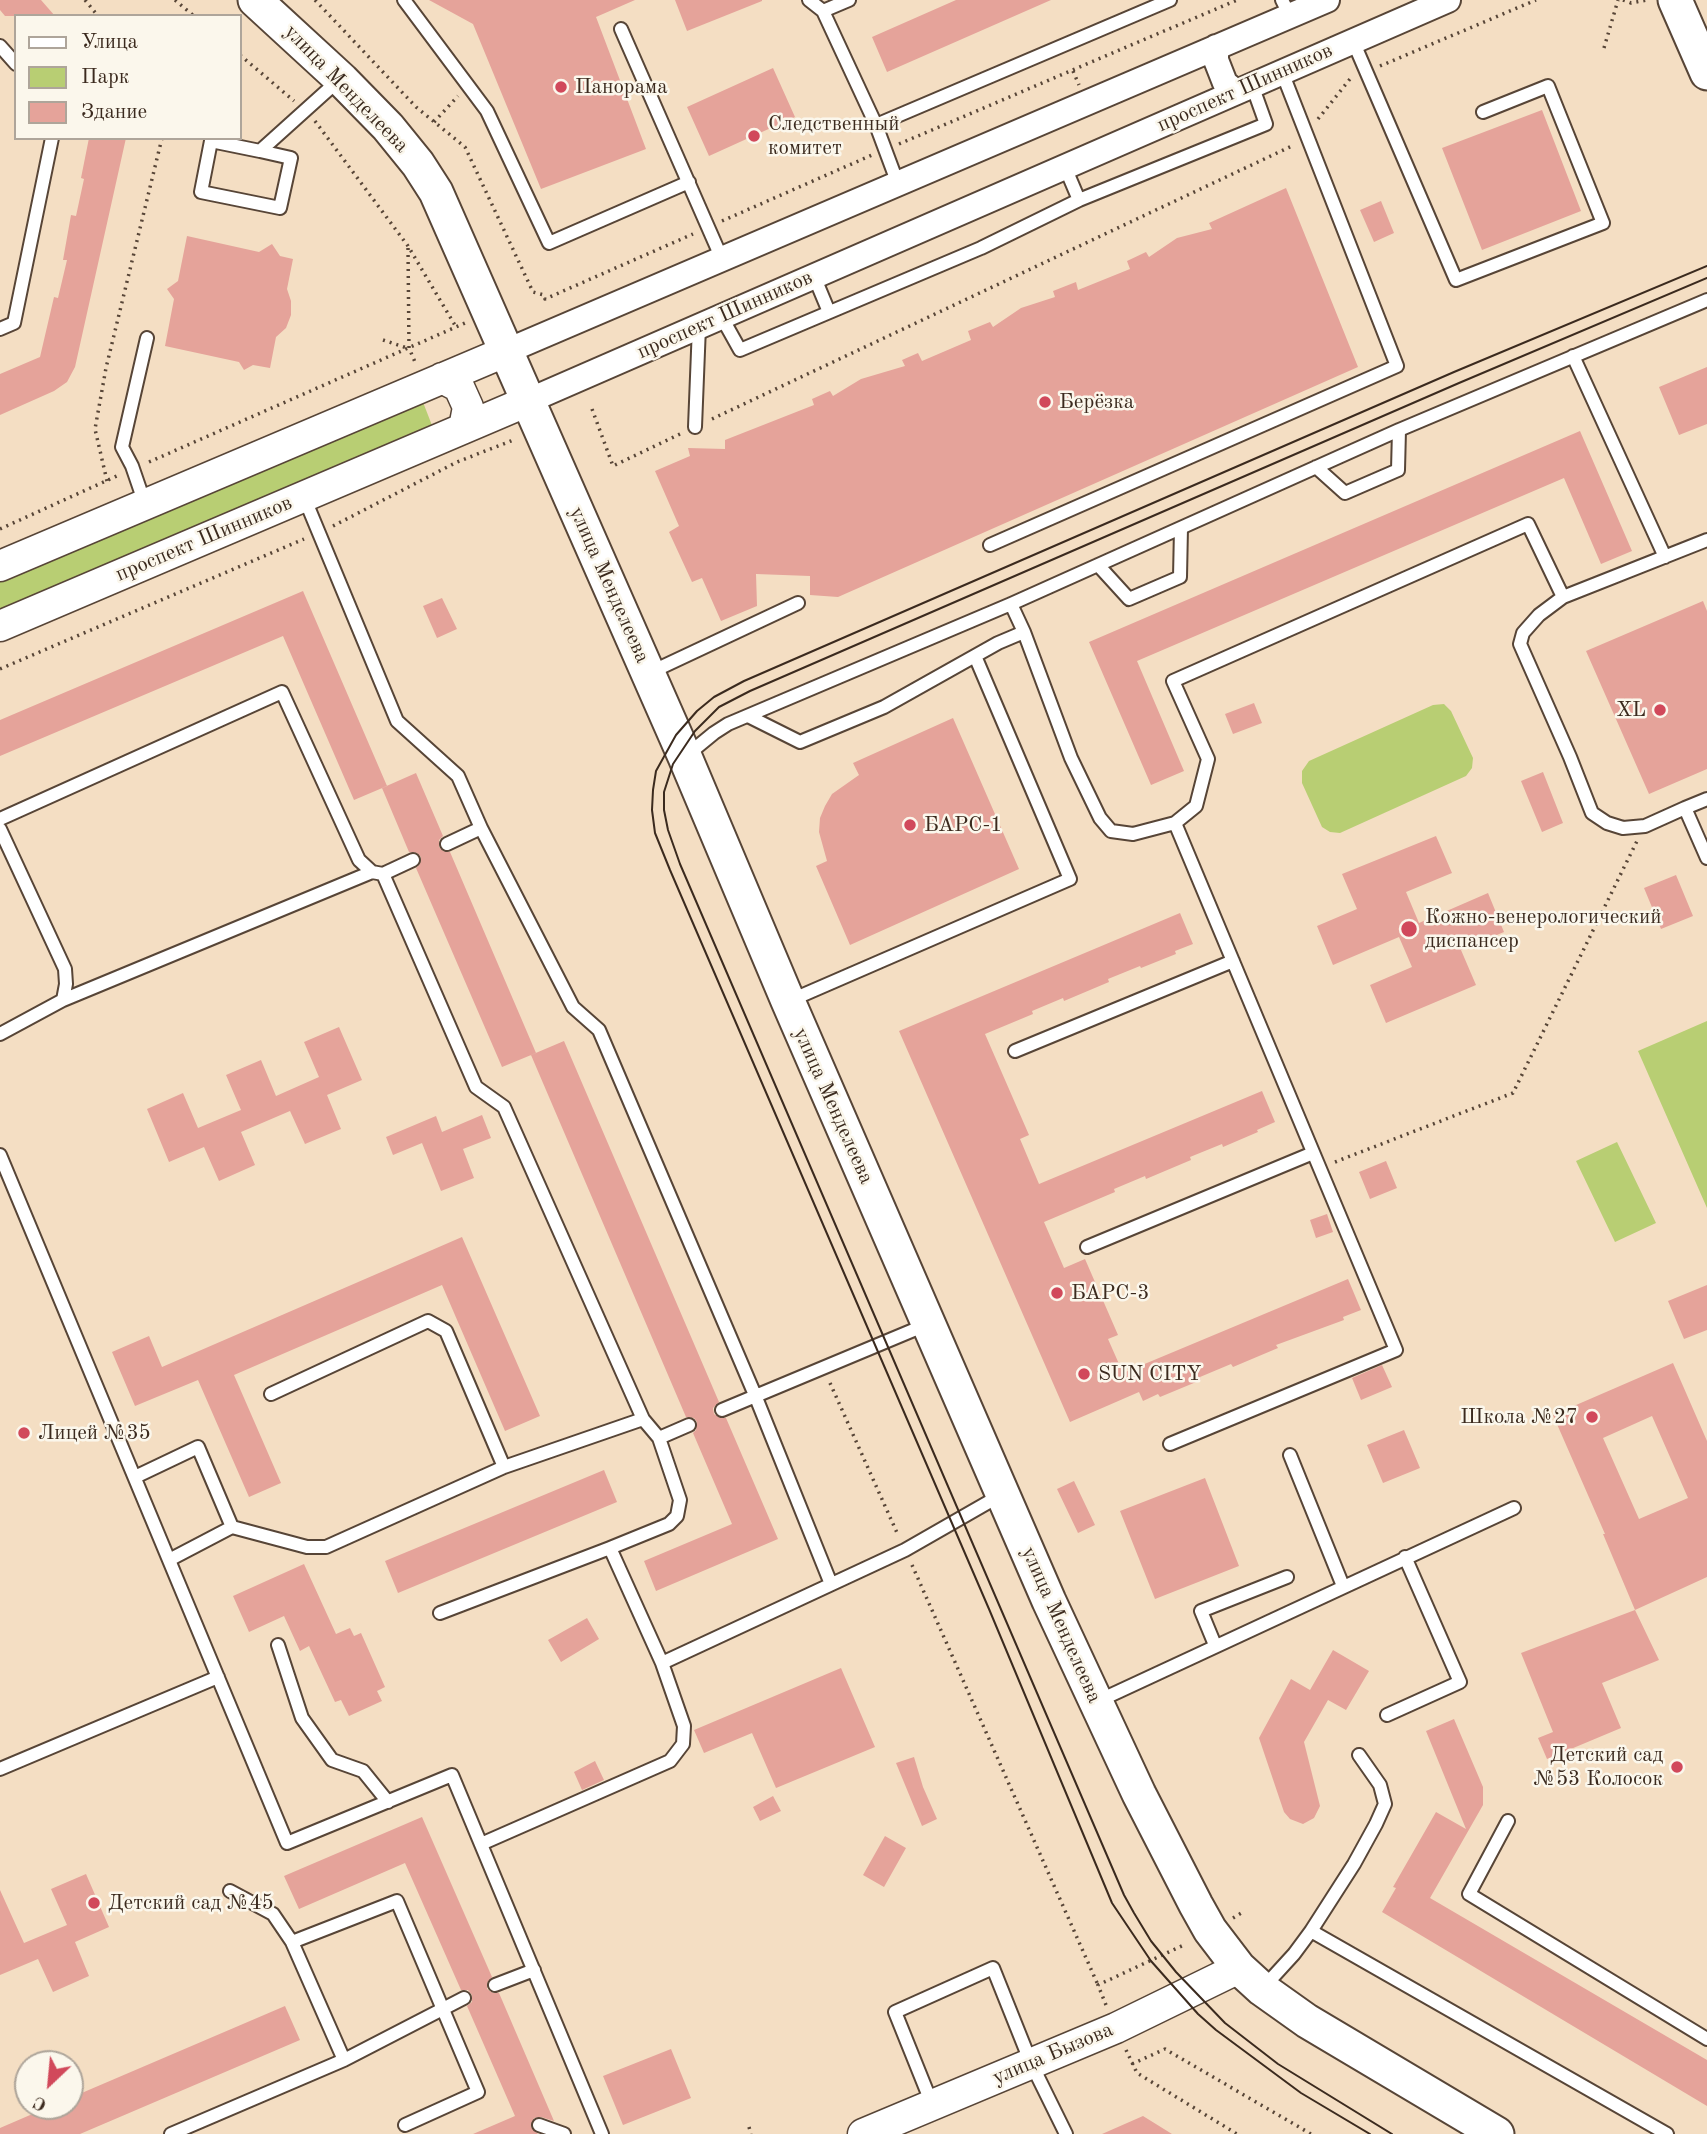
<!DOCTYPE html>
<meta charset="utf-8">
<style>
body{margin:0}
#map{position:relative;width:1707px;height:2134px;overflow:hidden;background:#f4dec3;font-family:"Old Standard TT",serif}
canvas{display:block}
.legend{position:absolute;left:14px;top:14px;width:228px;height:126px;box-sizing:border-box;background:#fbf7ec;border:2px solid #aea59a;margin:0;padding:9px 12px;list-style:none;font-size:21px;color:#3b2a1e}
.legend li{display:flex;align-items:center;gap:14px;height:35px}
.legend b{width:35px;border:2px solid #aea59a}
.north{position:absolute;left:14px;top:2050px;width:70px;height:70px;box-sizing:border-box;background:#fbf7ec;border:2px solid #aea59a;border-radius:50%;rotate:206deg;font-size:19px;font-weight:700;line-height:28px;text-align:center;color:#3b2a1e}
.north::after{content:'';display:block;margin:auto;width:24px;height:32px;background:#d1495b;clip-path:polygon(50% 0,100% 100%,50% 72%,0 100%)}
</style>
<div id="map">
<canvas width="1707" height="2134"></canvas>
<ul class="legend">
<li><b style="height:9px;background:#fff"></b>Улица</li>
<li><b style="height:19px;background:#b8ce73"></b>Парк</li>
<li><b style="height:19px;background:#e5a39a"></b>Здание</li>
</ul>
<div class="north">С</div>
</div>
<script>
const ctx = document.querySelector('canvas').getContext('2d');
ctx.lineJoin = 'round';
function fill(path, color) { ctx.fillStyle = color; ctx.fill(path, 'evenodd'); }
const shape = rows => new Path2D(rows.map(r => 'M' + r).join(''));
function stroke(path, color, width, dash) { ctx.strokeStyle = color; ctx.lineWidth = width; ctx.lineCap = dash ? 'butt' : 'round'; ctx.setLineDash(dash || []); ctx.stroke(path); }
function write(font, color, halo, rows, align = 'center') {
  ctx.font = font + ' "Old Standard TT",serif'; ctx.lineWidth = 5; ctx.setLineDash([]); ctx.textBaseline = 'middle'; ctx.strokeStyle = halo; ctx.fillStyle = color; for (const [text, x, y, turn = 0] of rows) {
    ctx.save(); ctx.translate(x, y); ctx.rotate((+turn || 0) * Math.PI / 180); ctx.textAlign = isNaN(turn) ? turn : align; if (halo) ctx.strokeText(text, 0, 0); ctx.fillText(text, 0, 0); ctx.restore();
  }
}
fill(shape([
 [421,397,433,428,0,611,0,575],
 [1444,704,1451,711,1473,758,1472,768,1466,776,1340,833,1330,832,1322,827,1302,783,1302,771,1309,761,1433,705],
 [1707,1021,1707,1208,1638,1051],
 [1617,1142,1656,1223,1615,1242,1576,1161]
]), '#b8ce73');
fill(shape([
 [0,0,41,0,55,16,5,16,0,10],
 [429,0,635,0,596,17,646,149,541,189,473,24],
 [675,0,762,0,762,1,687,31],
 [956,0,1051,0,887,72,872,37],
 [773,68,795,117,709,156,687,107],
 [1542,110,1581,211,1482,250,1442,148],
 [89,138,126,138,75,367,67,382,54,391,0,415,0,374,40,357,54,297,58,298,67,260,63,260,71,215,76,216,84,179,81,178],
 [1286,188,1358,367,838,597,810,595,810,576,756,574,757,606,721,621,702,578,692,582,669,532,679,526,655,471,690,456,688,448,725,449,725,440,814,405,812,399,830,391,833,396,861,379,905,366,902,360,918,353,922,361,971,340,968,331,990,322,993,327,1021,308,1055,297,1053,291,1076,282,1078,290,1130,269,1127,261,1146,252,1149,257,1177,238,1212,229,1209,223],
 [1381,201,1394,233,1374,242,1360,210],
 [187,236,259,252,272,244,280,256,293,259,287,289,291,301,291,315,286,328,276,337,270,368,253,365,244,370,239,362,165,346,174,299,167,289,178,281],
 [1707,367,1707,424,1679,435,1659,387],
 [1580,431,1632,551,1601,564,1564,478,1137,661,1184,771,1151,785,1089,642],
 [303,591,387,786,354,800,283,636,0,756,0,720],
 [442,598,457,629,437,638,423,606],
 [1703,601,1707,611,1707,769,1649,794,1586,651],
 [1254,703,1262,723,1233,734,1225,714],
 [953,718,1019,869,850,945,816,866,827,861,819,832,820,818,825,806,832,794,859,775,853,763],
 [1543,772,1563,823,1542,832,1521,781],
 [416,773,443,836,439,840,439,847,443,851,450,852,536,1053,502,1067,416,868,420,864,421,857,417,853,409,852,382,788],
 [1436,836,1452,873,1406,892,1419,923,1488,893,1504,932,1461,950,1476,985,1386,1023,1370,985,1412,967,1399,937,1333,965,1317,926,1357,909,1342,874],
 [1676,875,1693,916,1661,929,1644,888],
 [1180,913,1193,944,1175,951,1176,954,1141,968,1140,966,1108,979,1109,982,1064,1001,1063,998,1032,1011,1033,1014,985,1034,1029,1135,1020,1139,1039,1184,1262,1091,1275,1122,1257,1130,1258,1132,1223,1147,1222,1144,1190,1157,1191,1160,1146,1179,1145,1176,1114,1189,1115,1192,1044,1222,1064,1268,1085,1259,1118,1335,1108,1339,1123,1373,1348,1279,1361,1310,1343,1317,1344,1320,1276,1345,1278,1348,1233,1367,1231,1364,1200,1377,1201,1380,1160,1397,1158,1394,1143,1401,1139,1392,1070,1422,899,1031],
 [339,1027,362,1080,327,1095,341,1129,305,1144,290,1111,241,1132,255,1165,219,1181,204,1147,169,1162,147,1109,183,1093,198,1128,241,1110,226,1075,261,1060,276,1096,319,1077,304,1042],
 [564,1041,719,1402,713,1408,714,1414,720,1418,726,1418,778,1539,656,1591,644,1561,732,1524,693,1433,696,1430,697,1422,694,1418,686,1417,531,1055],
 [482,1115,491,1138,463,1149,474,1178,441,1191,422,1143,393,1155,386,1137,436,1116,442,1132],
 [1386,1161,1397,1188,1370,1199,1359,1172],
 [1327,1214,1333,1232,1316,1238,1310,1220],
 [462,1237,540,1416,505,1431,442,1285,234,1375,281,1483,249,1497,198,1380,135,1406,112,1352,149,1336,162,1367],
 [1707,1285,1707,1330,1684,1339,1668,1301],
 [1673,1363,1707,1441,1707,1577,1635,1610,1603,1534,1605,1534,1553,1415],
 [1652,1416,1688,1498,1639,1519,1603,1438],
 [1382,1365,1392,1387,1361,1400,1352,1378],
 [1404,1430,1420,1468,1383,1483,1367,1445],
 [604,1470,617,1502,398,1593,385,1561],
 [1205,1478,1239,1566,1155,1599,1120,1511],
 [1074,1481,1095,1525,1078,1533,1057,1489],
 [304,1564,336,1634,350,1628,354,1636,361,1633,385,1687,377,1691,382,1701,349,1716,341,1700,335,1702,309,1646,300,1651,284,1616,249,1632,233,1596],
 [1635,1610,1659,1660,1602,1683,1621,1728,1547,1759,1538,1738,1553,1732,1521,1653],
 [587,1618,599,1639,561,1662,548,1640],
 [1333,1650,1369,1671,1346,1710,1328,1700,1304,1742,1320,1806,1314,1818,1303,1824,1290,1819,1284,1812,1259,1738,1291,1679,1310,1690],
 [841,1668,875,1747,776,1788,752,1733,704,1753,694,1730],
 [1454,1719,1483,1787,1483,1805,1430,1898,1707,2060,1707,2106,1382,1912,1396,1888,1393,1887,1436,1812,1466,1829,1426,1731],
 [914,1757,923,1787,937,1819,922,1826,896,1763],
 [595,1761,604,1780,582,1790,574,1772],
 [773,1796,781,1811,760,1821,753,1807],
 [422,1817,492,1977,487,1983,487,1989,493,1993,499,1993,554,2121,541,2117,534,2118,531,2127,538,2134,473,2134,515,2116,467,2006,472,2002,472,1995,468,1990,461,1990,405,1863,299,1909,284,1876],
 [885,1836,906,1848,884,1887,863,1875],
 [86,1874,109,1927,75,1942,89,1976,53,1992,38,1959,0,1975,0,1890,24,1943,67,1925,51,1889],
 [285,2006,300,2040,80,2134,0,2134,0,2128,51,2106,70,2106,70,2098],
 [671,2049,691,2098,623,2125,603,2076],
 [1143,2116,1172,2134,1102,2134]
]), '#e5a39a');
const service = shape([
 [404,0,487,111,549,243,689,182],
 [809,0,823,11],
 [849,0,823,11,876,125,1170,0],
 [1282,0,1290,16],
 [621,29,722,259],
 [1353,41,1456,280,1603,223,1548,86,1483,112],
 [0,46,16,64],
 [876,125,898,184],
 [260,151,211,141,201,192,280,208,291,158,260,151,340,79],
 [1079,200,1266,124,1252,85],
 [814,276,829,312],
 [721,316,740,350,981,248,1079,200,1065,167],
 [0,329,14,323,52,138],
 [1573,356,1665,557],
 [695,427,699,326],
 [1316,467,1345,493,1398,470,1399,430],
 [304,497,397,721,458,776,481,828,447,844],
 [145,504,132,466,122,447,147,338],
 [990,545,1397,366,1282,72],
 [1098,565,1129,599,1180,577,1181,528],
 [1563,597,1539,615,1523,633,1520,644,1570,757,1592,813,1607,823,1623,828,1645,826,1685,808],
 [1011,604,1024,632],
 [649,673,798,603],
 [748,716,800,742,884,707,998,643,1024,632,1071,758,1100,818,1111,831,1133,834,1175,823,1196,806,1208,759,1173,681,1528,524,1563,597,1707,540],
 [686,756,714,733,728,724,1011,604,1399,430,1707,300],
 [1707,799,1685,808,1707,858],
 [0,819,282,692,359,860,372,872,383,874,413,860],
 [481,828,573,1007,599,1030,755,1395,831,1584],
 [0,829,65,969,66,984,63,1000,0,1034],
 [383,874,476,1087,504,1107,643,1419,659,1438,680,1500,677,1516,669,1524,610,1548,662,1663,905,1550,1001,1495],
 [63,1000,372,872],
 [789,1001,1070,879,975,656],
 [1015,1051,1233,961],
 [0,1155,287,1843,452,1775,602,2134],
 [1087,1247,1313,1153],
 [271,1394,428,1321,446,1331,504,1467,643,1419],
 [722,1410,928,1324],
 [659,1438,689,1425],
 [1170,1444,1396,1350,1175,823],
 [1290,1455,1343,1586],
 [135,1477,198,1447,232,1527,307,1547,326,1547,504,1467],
 [169,1560,232,1527],
 [440,1613,610,1548],
 [278,1645,302,1718,332,1760,363,1771,388,1802],
 [1215,1645,1201,1611,1287,1577],
 [1096,1702,1514,1508],
 [1387,1715,1460,1682,1405,1557],
 [0,1769,218,1677],
 [1508,1821,1469,1894,1707,2039],
 [481,1844,670,1761,683,1744,684,1726,662,1663],
 [230,1891,273,1914,292,1942,397,1901,478,2092,405,2125],
 [1311,1931,1667,2134],
 [292,1942,344,2060],
 [495,1985,534,1970],
 [1262,1989,1294,1954,1311,1931,1354,1864,1376,1824,1385,1804,1380,1785,1359,1755],
 [932,2104,895,2012,993,1968,1031,2063,1066,2134],
 [539,2125,564,2134],
 [171,2134,344,2060,464,1998]
]);
const minor = shape([
 [1216,47,1216,60,1225,83,1236,92],
 [507,351,1327,0],
 [528,401,1448,0]
]);
const tertiary = shape([
 [442,378,459,387,468,407,464,428],
 [0,566,507,351],
 [0,626,528,401],
 [863,2134,1116,2028,1239,1968]
]);
const secondary = shape([
 [255,0,342,80,388,127,418,164,436,192,685,757,788,1001,1049,1601,1139,1794,1196,1905,1210,1930,1239,1968,1262,1989,1307,2021,1497,2134],
 [1675,0,1707,73]
]);
stroke(service, '#574537', 16);
stroke(minor, '#574537', 28);
stroke(tertiary, '#574537', 33);
stroke(secondary, '#574537', 37);
stroke(shape([
 [85,0,98,16],
 [175,0,194,16],
 [315,0,416,107,465,147,533,292,544,295,545,299,693,234],
 [1623,0,1631,3,1647,0],
 [1604,48,1618,0],
 [240,55,294,101],
 [1380,66,1536,0],
 [1073,71,1079,85],
 [1318,119,1350,79],
 [315,121,408,246,456,327],
 [434,122,458,96],
 [899,144,1237,0],
 [722,221,872,155],
 [408,248,409,348,415,362],
 [383,340,407,348],
 [592,409,613,466,680,434],
 [712,419,1294,145],
 [149,462,465,323],
 [107,481,95,429,106,368,162,138],
 [333,526,457,462,516,439],
 [0,529,119,475],
 [0,669,304,539],
 [1335,1162,1513,1093,1637,841],
 [830,1383,898,1535],
 [912,1565,1098,1985],
 [1233,1918,1243,1912],
 [1106,2005,1098,1985,1186,1944],
 [1126,2050,1137,2073,1237,2134],
 [1132,2064,1165,2049,1311,2134],
 [749,2127,751,2134]
]), '#574537', 3.5, [2, 5]);
stroke(service, '#fff', 12);
stroke(minor, '#fff', 24);
stroke(tertiary, '#fff', 30);
stroke(secondary, '#fff', 33);
stroke(shape([
 [1370,2134,1301,2093,1216,2030,1198,2014,1151,1961,1112,1903,989,1609,670,870,655,833,652,810,653,790,656,771,676,735,697,711,714,697,744,681,1454,372,1707,266],
 [1392,2134,1278,2064,1225,2023,1176,1972,1151,1941,1134,1913,1124,1895,680,864,668,830,664,810,664,792,673,764,695,731,719,707,750,691,1459,383,1707,278]
]), '#3b2a1e', 2);
for (const [x, y, r, color] of [
 [561,87,7,"#d1495b"],
 [754,136,7,"#d1495b"],
 [1045,402,7,"#d1495b"],
 [1660,710,7,"#d1495b"],
 [910,825,7,"#d1495b"],
 [1409,929,9,"#d1495b"],
 [1057,1293,7,"#d1495b"],
 [1084,1374,7,"#d1495b"],
 [1592,1417,7,"#d1495b"],
 [24,1433,7,"#d1495b"],
 [1677,1767,7,"#d1495b"],
 [94,1903,7,"#d1495b"]
]) { const dot = new Path2D(); dot.arc(x, y, r, 0, 2 * Math.PI); ctx.fillStyle = color; ctx.fill(dot); stroke(dot, '#fbf7ec', 2.5); }
write('21px', '#3b2a1e', '#fbf7ec', [
 ["Панорама",575,87],
 ["Следственный",768,124],
 ["комитет",768,148],
 ["Берёзка",1059,402],
 ["XL",1646,710,"right"],
 ["БАРС-1",924,825],
 ["Кожно-венерологический",1425,917],
 ["диспансер",1425,941],
 ["БАРС-3",1071,1293],
 ["SUN CITY",1098,1374],
 ["Школа №27",1578,1417,"right"],
 ["Лицей №35",38,1433],
 ["Детский сад",1663,1755,"right"],
 ["№53 Колосок",1663,1779,"right"],
 ["Детский сад №45",108,1903]
], 'left');
write('21px', '#3b2a1e', '#fbf7ec', [
 ["проспект Шинников",1245,88,-24],
 ["улица Менделеева",346,89,46],
 ["проспект Шинников",725,315,-24],
 ["проспект Шинников",204,539,-23],
 ["улица Менделеева",609,585,66],
 ["улица Менделеева",833,1106,66],
 ["улица Менделеева",1061,1625,66],
 ["улица Бызова",1053,2054,-23]
]);
</script>
